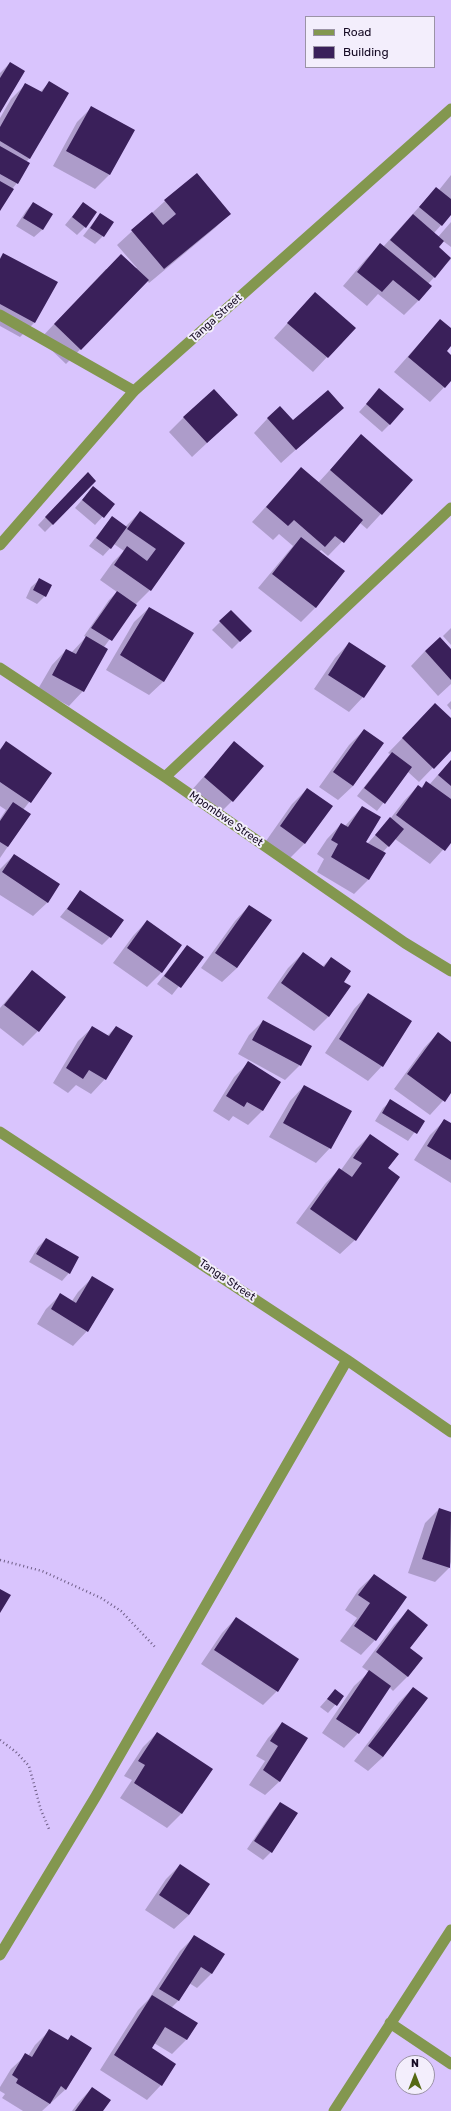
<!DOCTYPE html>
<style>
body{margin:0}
#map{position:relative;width:451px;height:2111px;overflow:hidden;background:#d9c4fd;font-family:Rubik,sans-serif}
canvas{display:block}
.legend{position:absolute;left:305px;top:16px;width:130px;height:52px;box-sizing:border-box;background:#f3eefc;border:1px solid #9b93a6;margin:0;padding:5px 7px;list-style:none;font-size:12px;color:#160b24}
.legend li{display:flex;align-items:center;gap:8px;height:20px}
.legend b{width:20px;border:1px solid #9b93a6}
.north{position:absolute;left:395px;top:2055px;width:40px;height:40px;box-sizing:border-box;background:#f3eefc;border:1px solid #9b93a6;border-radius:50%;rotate:0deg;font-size:11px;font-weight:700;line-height:16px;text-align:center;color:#160b24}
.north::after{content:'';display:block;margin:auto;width:14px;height:18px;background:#566914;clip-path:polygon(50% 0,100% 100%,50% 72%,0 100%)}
</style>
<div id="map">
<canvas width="451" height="2111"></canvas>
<ul class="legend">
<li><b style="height:5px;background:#83974f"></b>Road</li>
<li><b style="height:11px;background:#3a205a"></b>Building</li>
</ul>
<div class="north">N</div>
</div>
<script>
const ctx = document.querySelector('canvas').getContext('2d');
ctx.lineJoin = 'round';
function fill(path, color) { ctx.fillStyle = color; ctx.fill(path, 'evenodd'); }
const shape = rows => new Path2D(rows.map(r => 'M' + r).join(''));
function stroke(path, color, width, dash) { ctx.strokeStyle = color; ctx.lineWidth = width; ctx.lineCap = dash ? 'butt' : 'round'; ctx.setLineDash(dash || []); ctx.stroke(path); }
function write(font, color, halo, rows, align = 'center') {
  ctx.font = font + ' Rubik,sans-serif'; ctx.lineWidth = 4; ctx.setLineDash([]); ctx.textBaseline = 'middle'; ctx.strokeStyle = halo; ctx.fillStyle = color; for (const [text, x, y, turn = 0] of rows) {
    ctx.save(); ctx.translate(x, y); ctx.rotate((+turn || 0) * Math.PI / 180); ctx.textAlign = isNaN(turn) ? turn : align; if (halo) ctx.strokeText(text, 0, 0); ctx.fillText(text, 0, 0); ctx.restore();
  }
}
fill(shape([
 [10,63,0,111,0,73],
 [49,83,30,158,26,162,17,183,12,189,0,210,0,118,11,99,26,84,40,92],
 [91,108,110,174,95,189,53,166,77,122],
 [451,175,451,214,434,233,438,237,451,222,451,247,443,241,437,247,451,259,428,284,430,286,418,301,404,315,378,294,367,306,343,286,366,259,380,245,383,247,429,196,439,190],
 [165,201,229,214,215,228,149,283,147,280,66,364,40,339,106,269,137,268,117,245],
 [33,203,51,215,42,230,34,237,16,226,26,211],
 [83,203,85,227,77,235,65,225],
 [100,214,103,236,95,244,83,236],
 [3,254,34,323,20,337,0,326,0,258],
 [315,293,354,328,313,372,274,338],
 [440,320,451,329,451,345,445,351,451,356,451,380,430,402,394,372],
 [379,390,390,424,382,432,359,412],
 [342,408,281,463,254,433,268,418,293,422],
 [237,415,192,457,169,432,184,417],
 [361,436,412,480,367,529,360,523,328,556,321,550,319,552,344,571,315,608,301,622,258,588,293,546,279,534,273,540,252,522,301,468,318,483],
 [80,481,95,481,45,532,38,525],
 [93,487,114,504,95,525,75,508],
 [140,512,184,543,150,590,135,605,104,647,83,691,69,706,38,689,52,665,66,650,71,653,86,637,84,636,109,600,117,592,100,580,113,562,124,551,114,544,103,556,89,546,112,517,125,527],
 [39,580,45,596,37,604,26,598,31,587],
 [149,608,164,681,149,695,106,670,134,622],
 [231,611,250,631,232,649,212,630],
 [451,628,451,645,443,636],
 [349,643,363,697,349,712,314,689,335,658],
 [451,650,451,684,438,696,411,666,425,651],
 [451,701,451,710,447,705],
 [421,719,451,720,451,749,419,782,408,772,377,811,357,796,390,754,388,753],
 [364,730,383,743,353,786,338,800,319,787,349,745],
 [6,743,51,774,23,810,30,814,0,858,0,819,6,810,0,806,0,749],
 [234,743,232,801,218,815,190,792],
 [451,760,451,841,430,864,395,839,382,853,384,854,368,880,354,894,317,872,324,859,317,854,327,839,341,824,345,826,362,807,365,842,367,844,390,819,404,801,418,786,421,788,426,782,429,785],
 [307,789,305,843,290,858,266,841,292,804],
 [14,855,48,902,33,916,0,895,0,869],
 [80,892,110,937,102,945,60,917],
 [249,906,270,920,237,968,222,982,201,968,235,921],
 [147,921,181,945,161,973,147,987,113,963,133,936],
 [187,946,202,957,172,995,157,984],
 [303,953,322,967,331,958,343,982,329,1016,314,1031,267,998,288,968],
 [32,971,65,997,38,1031,23,1046,0,1028,0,1008],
 [368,994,382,1066,368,1081,325,1053,354,1009],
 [263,1021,300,1065,285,1080,238,1054,249,1035],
 [93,1027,107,1036,116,1027,105,1079,91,1094,76,1085,68,1093,53,1083,78,1041],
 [438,1033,451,1043,451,1092,430,1115,394,1089,424,1048],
 [248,1063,280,1082,262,1111,248,1125,233,1116,229,1121,213,1111,234,1077],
 [304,1086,330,1148,316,1163,269,1137,290,1101],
 [391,1101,423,1121,408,1141,375,1121,383,1108],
 [445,1120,451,1124,451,1183,414,1160,430,1135],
 [370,1135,355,1240,340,1254,296,1223,325,1184,339,1169,341,1170,356,1149],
 [46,1239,69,1273,62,1281,29,1262,38,1247],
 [92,1278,87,1331,73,1346,37,1324,46,1309,60,1295,72,1301,78,1292],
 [439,1509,451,1513,451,1562,449,1568,435,1582,408,1573,425,1523],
 [374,1575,405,1597,375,1640,361,1655,340,1641,357,1618,345,1610,359,1589],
 [408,1611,408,1676,393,1691,389,1687,358,1733,344,1748,322,1733,354,1686,369,1672,362,1667,394,1625],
 [236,1618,277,1691,263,1705,201,1664,222,1633],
 [413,1688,383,1757,368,1771,354,1761,399,1702],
 [335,1690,343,1696,328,1713,320,1707],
 [282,1723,280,1781,265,1795,249,1785,265,1761,256,1756,268,1738],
 [157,1733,211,1769,181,1814,167,1828,120,1798,132,1780,124,1776,143,1747],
 [281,1803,271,1852,263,1860,247,1849,273,1811],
 [180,1865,189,1915,174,1929,145,1910,166,1879],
 [194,1937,212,1973,197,1988,189,1983,178,2001,171,2008,196,2024,186,2040,172,2054,154,2043,150,2049,161,2085,147,2100,100,2070,138,2010,148,2000,180,1951],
 [50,2030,67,2041,71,2036,66,2089,42,2111,23,2111,2,2098,5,2094,0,2091,0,2087,11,2069,26,2055,28,2056,35,2045],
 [92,2088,102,2111,72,2111,78,2103]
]), '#0003');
fill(shape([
 [10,62,25,71,0,113,0,78],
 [49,81,69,93,30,159,0,141,0,127,25,83,42,92],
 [91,106,135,130,110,175,66,151],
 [0,146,30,163,18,184,0,174],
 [197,173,231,214,164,269,131,230,152,212,163,225,176,214,164,200],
 [0,181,14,189,0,211],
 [436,187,451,199,451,215,442,226,419,207],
 [33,202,53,214,43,230,23,218],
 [83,202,97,212,86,228,72,217],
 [100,213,114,222,104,237,90,228],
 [413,214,444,241,439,247,451,258,435,278,390,240],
 [380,243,432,286,419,301,393,280,382,292,357,272],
 [3,253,58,282,35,323,0,304,0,259],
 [121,254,149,280,81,350,54,324],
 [315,292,356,328,328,358,287,323],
 [440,319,451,328,451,346,447,351,451,355,451,381,445,388,408,357],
 [379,388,404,409,390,425,366,404],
 [214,389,238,415,207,443,183,417],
 [328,390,344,408,296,450,267,418,280,406,293,420],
 [361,434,413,480,382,515,330,470],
 [301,467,363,520,344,543,335,536,325,547,294,520,288,526,266,507],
 [88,472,96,481,53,525,45,517],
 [93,486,115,504,104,518,82,500],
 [140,511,185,543,151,591,114,565,127,546,147,561,156,549,127,529],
 [112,516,127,527,111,549,96,538],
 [301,537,345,571,316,608,272,574],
 [39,578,52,585,46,597,33,590],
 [117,591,137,605,112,641,91,628],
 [149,607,194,633,164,682,120,655],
 [231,610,252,631,240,642,219,621],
 [86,636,108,649,84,692,52,675,66,649,76,654],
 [440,637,451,649,451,680,425,651],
 [349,642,386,666,364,698,328,675],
 [435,703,451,718,451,751,434,769,402,738],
 [364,729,384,743,353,786,333,772],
 [6,741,52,773,31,803,0,782,0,750],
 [234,741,264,766,233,802,204,777],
 [392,752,412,767,385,804,364,788],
 [451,760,451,786,438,775],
 [426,781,451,799,451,843,445,851,396,815,418,785,422,788],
 [307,788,333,806,305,844,280,826],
 [13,802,31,814,8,847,0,842,0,821],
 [362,806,381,817,366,842,386,853,369,880,331,857,338,844,331,840,341,823,348,827],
 [390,817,404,829,389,847,375,835],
 [14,854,60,884,48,903,2,872],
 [80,890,124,920,111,938,67,909],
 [249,905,272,920,237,968,215,953],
 [147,920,182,945,162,973,127,948],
 [187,945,204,957,181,988,164,976],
 [303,952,324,967,331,957,351,971,344,982,351,986,329,1017,281,983],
 [32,970,66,997,39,1032,4,1005],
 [368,993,412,1021,383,1067,339,1039],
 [263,1020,312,1046,301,1066,252,1040],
 [92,1026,109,1036,116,1026,133,1036,106,1080,89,1070,83,1079,66,1068],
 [438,1032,451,1042,451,1093,445,1102,407,1074],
 [248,1061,281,1082,263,1111,247,1102,244,1107,226,1096],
 [304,1085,352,1111,331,1149,283,1123],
 [390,1099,425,1121,417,1134,382,1113],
 [444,1119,451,1123,451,1160,427,1146],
 [370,1134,399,1154,388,1168,400,1177,356,1241,310,1209,339,1168,352,1177,362,1163,353,1158],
 [46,1238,79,1257,70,1274,36,1254],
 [92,1276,114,1289,88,1332,51,1309,60,1293,76,1303],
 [439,1508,451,1512,450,1568,422,1559],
 [374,1574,407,1597,376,1641,354,1626,370,1603,358,1595],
 [0,1589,11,1595,0,1613],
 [408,1609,428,1625,410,1648,423,1658,408,1677,376,1652],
 [236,1617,299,1659,278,1692,214,1650],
 [369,1670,391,1686,359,1734,336,1719],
 [413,1687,428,1698,383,1757,368,1746],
 [335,1689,344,1696,337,1706,327,1699],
 [282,1722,308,1738,280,1782,263,1770,278,1746,270,1741],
 [157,1732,213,1769,182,1814,134,1783,145,1765,138,1761],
 [280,1802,298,1813,272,1853,254,1841],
 [180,1864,210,1884,189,1915,159,1895],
 [194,1935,225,1954,212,1974,201,1967,179,2001,159,1989],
 [152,1995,198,2023,187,2040,165,2027,152,2048,176,2064,162,2086,114,2055],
 [49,2029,68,2040,71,2035,92,2048,66,2090,61,2086,50,2104,16,2083,18,2079,12,2075,25,2053,32,2057],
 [92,2087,111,2100,103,2111,75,2111]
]), '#3a205a');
stroke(shape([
 [0,1560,42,1571,101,1598,121,1611,155,1647],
 [0,1740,16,1752,29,1766,41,1810,49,1829]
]), '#6e5e86', 2.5, [1, 3]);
stroke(shape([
 [0,315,134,391],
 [0,545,134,391,451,109],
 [0,668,165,777,405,943,451,971],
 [165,777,451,508],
 [0,1132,347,1360,451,1432],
 [0,1955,96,1796,347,1360],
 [390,2023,451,2064],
 [334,2111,451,1930]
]), '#83974f', 11);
write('11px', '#160b24', '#f3eefc', [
 ["Tanga Street",216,318,-42],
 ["Mpombwe Street",226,819,35],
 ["Tanga Street",227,1280,34]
]);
</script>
